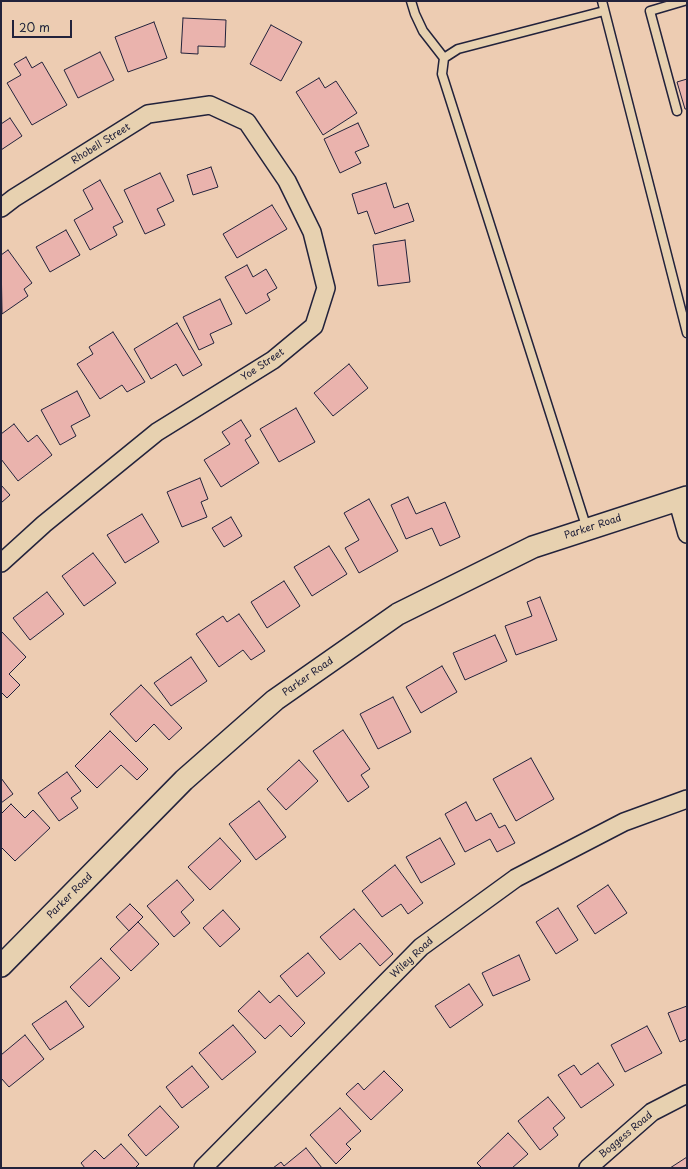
<!DOCTYPE html>
<style>
body{margin:0}
#map{position:relative;width:688px;height:1169px;overflow:hidden;background:#edccb2;font-family:"Playpen Sans",sans-serif}
canvas{display:block}
.frame{position:absolute;inset:0;border:2px solid #22223b;pointer-events:none}
.scale{position:absolute;left:12px;top:20px;width:60px;height:18px;box-sizing:border-box;border:2px solid #22223b;border-top:0;padding-left:5px;font-size:12px;line-height:14px;white-space:nowrap;color:#22223b;-webkit-text-stroke:3px #e7d1b0;paint-order:stroke}
</style>
<div id="map">
<canvas width="688" height="1169"></canvas>
<div class="frame"></div>
<div class="scale">20 m</div>
</div>
<script>
const ctx = document.querySelector('canvas').getContext('2d');
ctx.lineJoin = 'round';
function fill(path, color) { ctx.fillStyle = color; ctx.fill(path, 'evenodd'); }
const shape = rows => new Path2D(rows.map(r => 'M' + r).join(''));
function stroke(path, color, width, dash) { ctx.strokeStyle = color; ctx.lineWidth = width; ctx.lineCap = dash ? 'butt' : 'round'; ctx.setLineDash(dash || []); ctx.stroke(path); }
function write(font, color, halo, rows, align = 'center') {
  ctx.font = font + ' "Playpen Sans",sans-serif'; ctx.lineWidth = 4; ctx.setLineDash([]); ctx.textBaseline = 'middle'; ctx.strokeStyle = halo; ctx.fillStyle = color; for (const [text, x, y, turn = 0] of rows) {
    ctx.save(); ctx.translate(x, y); ctx.rotate((+turn || 0) * Math.PI / 180); ctx.textAlign = isNaN(turn) ? turn : align; if (halo) ctx.strokeText(text, 0, 0); ctx.fillText(text, 0, 0); ctx.restore();
  }
}
const building = shape([
 [183,18,226,20,225,47,198,46,198,54,181,53,183,18],
 [154,22,167,58,128,72,115,37,154,22],
 [271,25,302,42,281,81,250,64,271,25],
 [100,52,114,80,78,98,64,70,100,52],
 [26,57,32,68,42,62,67,105,32,125,7,83,21,75,14,64,26,57],
 [319,78,325,88,336,81,357,113,323,135,296,92,319,78],
 [687,79,687,109,685,109,677,82,687,79],
 [10,118,22,136,1,150,1,124,10,118],
 [358,123,369,146,355,152,361,163,340,173,324,139,358,123],
 [211,167,218,187,193,195,187,175,211,167],
 [160,173,174,201,157,209,165,225,145,234,124,190,160,173],
 [100,180,123,222,113,227,117,235,90,250,74,220,93,209,83,190,100,180],
 [386,183,394,208,408,203,414,221,375,234,367,211,358,214,352,194,386,183],
 [272,205,287,229,237,258,223,234,272,205],
 [66,230,80,255,50,272,36,247,66,230],
 [405,240,410,282,378,286,373,245,405,240],
 [8,250,32,283,24,289,28,296,2,314,1,255,8,250],
 [247,265,253,277,266,269,277,288,267,294,270,300,246,314,225,277,247,265],
 [220,299,232,324,210,334,214,343,199,350,183,317,220,299],
 [177,323,202,365,183,376,176,364,151,379,134,349,177,323],
 [113,332,145,382,127,392,122,385,100,399,77,364,93,354,89,347,113,332],
 [349,364,368,388,333,416,314,393,349,364],
 [77,391,90,416,71,426,76,436,60,445,41,410,77,391],
 [296,408,315,442,279,462,260,429,296,408],
 [241,420,251,436,245,440,259,463,221,487,204,460,230,444,222,432,241,420],
 [14,424,28,442,37,435,52,455,18,481,1,459,1,434,14,424],
 [200,478,208,499,201,502,207,517,182,527,167,492,200,478],
 [1,485,10,495,1,503,1,485],
 [408,497,416,514,445,502,460,537,440,546,432,528,406,539,391,505,408,497],
 [369,499,398,551,359,573,345,548,359,540,344,513,369,499],
 [142,514,159,542,125,563,107,535,142,514],
 [231,517,242,536,224,547,212,528,231,517],
 [329,546,347,574,312,596,294,567,329,546],
 [93,553,116,583,84,606,62,576,93,553],
 [284,581,300,606,267,628,251,602,284,581],
 [47,592,64,614,30,640,13,618,47,592],
 [540,597,557,640,516,655,505,626,532,616,527,602,540,597],
 [239,614,265,651,251,660,243,650,219,667,196,634,223,616,227,622,239,614],
 [1,631,26,657,9,674,20,685,7,698,1,692,1,631],
 [495,635,507,661,465,680,453,653,495,635],
 [191,657,207,681,171,706,154,683,191,657],
 [442,666,457,692,421,713,406,687,442,666],
 [141,685,182,728,169,740,154,724,136,742,110,714,141,685],
 [393,697,411,732,378,749,360,714,393,697],
 [343,730,370,769,361,775,369,787,348,802,313,751,343,730],
 [110,731,148,769,137,780,121,765,97,788,75,766,110,731],
 [531,758,554,799,516,821,493,779,531,758],
 [299,760,318,781,286,810,267,789,299,760],
 [67,772,81,791,71,798,78,808,59,821,38,793,67,772],
 [1,778,13,794,1,803,1,778],
 [259,801,286,837,256,860,229,824,259,801],
 [466,802,476,821,491,813,499,828,505,825,515,843,497,852,490,839,465,852,445,814,466,802],
 [11,804,25,818,33,810,50,828,15,861,1,847,1,814,11,804],
 [220,838,241,861,210,890,188,867,220,838],
 [440,838,455,864,421,883,406,857,440,838],
 [395,865,423,903,408,914,401,904,382,917,362,891,395,865],
 [177,880,194,900,181,912,190,923,174,937,147,906,177,880],
 [608,885,627,913,595,934,577,906,608,885],
 [130,904,143,917,129,931,116,917,130,904],
 [558,908,578,940,556,954,536,922,558,908],
 [354,909,393,954,380,966,360,943,340,960,320,937,354,909],
 [223,910,240,929,220,947,203,928,223,910],
 [138,922,159,944,131,971,110,949,138,922],
 [308,953,325,973,297,997,280,976,308,953],
 [519,955,530,980,493,996,482,973,519,955],
 [101,958,120,978,89,1007,70,987,101,958],
 [469,984,483,1005,450,1028,435,1006,469,984],
 [259,991,270,1003,279,995,305,1023,291,1037,280,1025,265,1039,238,1011,259,991],
 [66,1001,84,1027,50,1050,32,1024,66,1001],
 [687,1006,687,1039,680,1042,668,1013,687,1006],
 [233,1025,256,1052,222,1080,199,1053,233,1025],
 [647,1026,662,1053,625,1072,611,1045,647,1026],
 [25,1035,44,1059,9,1087,1,1078,1,1055,25,1035],
 [598,1063,614,1085,581,1108,558,1075,574,1065,581,1075,598,1063],
 [192,1066,209,1087,182,1108,166,1087,192,1066],
 [384,1071,403,1090,371,1120,346,1094,358,1083,364,1090,384,1071],
 [548,1097,565,1118,553,1128,558,1135,540,1150,518,1121,548,1097],
 [160,1106,179,1127,146,1156,128,1135,160,1106],
 [340,1108,361,1131,346,1144,351,1149,336,1164,310,1135,340,1108],
 [508,1133,528,1154,512,1168,482,1168,477,1163,508,1133],
 [121,1144,139,1164,135,1168,85,1168,81,1163,95,1150,104,1159,121,1144],
 [306,1148,322,1168,273,1168,281,1162,284,1166,306,1148],
 [687,1157,687,1168,670,1168,687,1157]
]);
fill(building, '#eab3ad');
stroke(building, '#22223b', 1);
const service = shape([
 [411,1,415,14,423,31,444,58],
 [602,1,687,333],
 [677,111,650,11,684,1],
 [587,529,442,74,444,58,458,49,604,11]
]);
const minor = shape([
 [1,208,14,198,148,114,210,105,247,122,287,181,312,232,326,288,314,326,273,360,157,432,44,524,1,563],
 [677,499,687,534],
 [203,1168,421,947,516,878,624,822,687,799],
 [588,1168,652,1112,687,1094]
]);
const tertiary = shape([
 [1,966,184,780,275,700,398,614,533,547,687,497]
]);
stroke(service, '#22223b', 11);
stroke(minor, '#22223b', 20);
stroke(tertiary, '#22223b', 24);
stroke(service, '#e7d1b0', 8);
stroke(minor, '#e7d1b0', 17);
stroke(tertiary, '#e7d1b0', 21);
write('10px', '#22223b', '#e7d1b0', [
 ["Rhobell Street",101,144,-32],
 ["Yoe Street",263,365,-34],
 ["Parker Road",593,527,-18],
 ["Parker Road",308,677,-35],
 ["Parker Road",70,896,-45],
 ["Wiley Road",412,958,-43],
 ["Boggess Road",626,1135,-40]
]);
</script>
